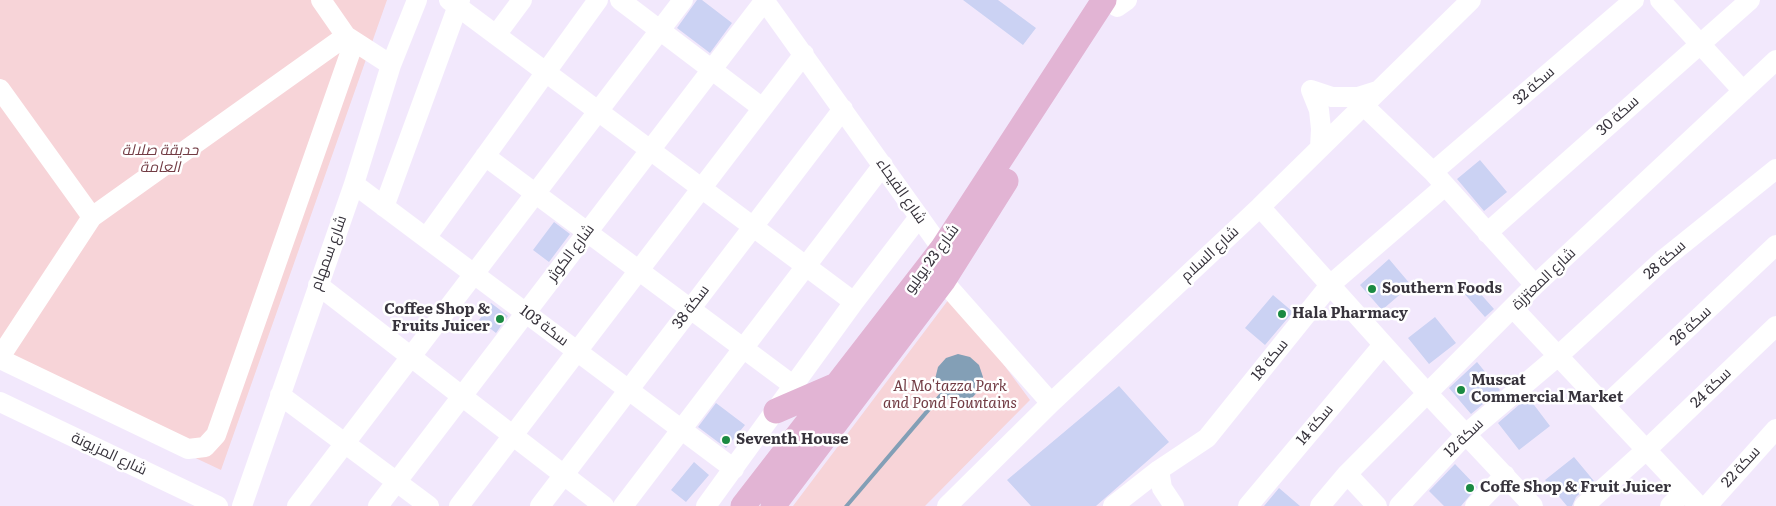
<!DOCTYPE html>
<meta charset="utf-8">
<style>
body{margin:0}
canvas{display:block;background:#f2e8fc}
</style>
<canvas width="1776" height="506"></canvas>
<script>
const ctx = document.querySelector('canvas').getContext('2d');
ctx.lineJoin = 'round';
function fill(path, color) { ctx.fillStyle = color; ctx.fill(path, 'evenodd'); }
const shape = rows => new Path2D(rows.map(r => 'M' + r).join(''));
function stroke(path, color, width, dash) { ctx.strokeStyle = color; ctx.lineWidth = width; ctx.lineCap = dash ? 'butt' : 'round'; ctx.setLineDash(dash || []); ctx.stroke(path); }
function write(font, color, halo, rows, align = 'center') {
  ctx.font = font + ' Literata,Cairo,serif'; ctx.lineWidth = 5; ctx.setLineDash([]); ctx.textBaseline = 'middle'; ctx.strokeStyle = halo; ctx.fillStyle = color; for (const [text, x, y, turn = 0] of rows) {
    ctx.save(); ctx.translate(x, y); ctx.rotate((+turn || 0) * Math.PI / 180); ctx.textAlign = isNaN(turn) ? turn : align; if (halo) ctx.strokeText(text, 0, 0); ctx.fillText(text, 0, 0); ctx.restore();
  }
}
fill(shape([
 [0,0,387,0,221,470,0,366],
 [952,295,1030,400,925,506,793,506]
]), '#f7d4d8');
fill(shape([
 [958,354,970,357,979,365,983,377,980,389,972,398,960,402,948,399,943,396,849,506,844,506,940,393,935,379,938,367,946,358]
]), '#839fb6');
fill(shape([
 [697,0,702,0,732,23,710,53,677,28],
 [963,0,998,0,1036,28,1023,45],
 [1480,160,1507,192,1484,211,1457,179],
 [554,222,570,234,549,262,533,250],
 [1389,259,1411,285,1382,310,1360,285],
 [1470,282,1494,309,1485,317,1461,290],
 [1273,295,1293,312,1265,345,1245,328],
 [491,303,508,316,496,333,479,320],
 [1435,317,1456,343,1429,364,1408,338],
 [1477,362,1500,390,1471,414,1449,388],
 [1119,386,1169,442,1096,506,1031,506,1007,480],
 [1528,397,1550,426,1519,450,1498,423],
 [716,403,745,425,726,448,698,427],
 [1574,457,1594,481,1576,497,1572,506,1567,506,1545,480],
 [694,462,709,475,686,502,671,490],
 [1455,464,1477,487,1461,506,1444,506,1429,491],
 [1279,488,1300,506,1264,506]
]), '#cbd2f3');
stroke(shape([
 [321,0,346,36,391,65],
 [449,0,854,302],
 [620,0,761,107],
 [764,0,942,249,943,281,1051,403],
 [1660,0,1743,91],
 [1117,7,1127,0],
 [496,35,522,0],
 [0,89,92,217,346,36],
 [1311,90,1332,97,1358,97,1377,91],
 [1311,90,1319,110,1321,129,1320,148],
 [1363,105,1433,172,1535,285],
 [485,156,794,386],
 [1433,172,1634,0],
 [354,184,734,469],
 [384,207,460,0],
 [1260,207,1427,393,1533,506],
 [1487,233,1750,0],
 [426,238,598,0],
 [318,285,604,506],
 [1513,308,1699,506],
 [0,357,92,217],
 [0,359,188,449,205,447,216,435,354,42],
 [280,395,429,506],
 [0,402,218,506],
 [1605,406,1776,245],
 [1159,470,1162,488,1174,506],
 [1347,474,1377,506],
 [242,506,354,184,391,65,417,0],
 [297,506,683,0],
 [378,506,765,0],
 [459,506,804,54],
 [540,506,843,109],
 [623,506,883,165],
 [706,506,854,302,919,217],
 [947,506,1051,403,1260,207,1471,0],
 [1113,506,1159,470,1207,438,1330,285,1445,186],
 [1248,506,1383,345],
 [1320,506,1347,474,1535,285,1776,60],
 [1399,506,1466,434,1558,356,1664,259,1776,169],
 [1475,506,1505,475],
 [1584,506,1646,450,1776,326],
 [1670,506,1685,491],
 [1707,506,1776,429]
]), '#fff', 20);
stroke(shape([
 [776,411,834,386],
 [743,506,942,249,1104,0],
 [773,506,943,281,1006,181]
]), '#e2b4d4', 25);
for (const [x, y, r, color] of [
 [1372,289,5,"#1a8a42"],
 [1282,314,5,"#1a8a42"],
 [500,319,5,"#1a8a42"],
 [1461,390,5,"#1a8a42"],
 [726,440,5,"#1a8a42"],
 [1470,488,5,"#1a8a42"]
]) { const dot = new Path2D(); dot.arc(x, y, r, 0, 2 * Math.PI); ctx.fillStyle = color; ctx.fill(dot); stroke(dot, '#fff', 2); }
write('15px', '#37333c', '#fff', [
 ["سكة 32",1534,86,-41],
 ["سكة 30",1618,116,-42],
 ["شارع الفيحاء",901,191,55],
 ["شارع سمهام",329,253,-70],
 ["شارع الكوثر",571,253,-53],
 ["شارع السلام",1210,254,-43],
 ["شارع 23 يوليو",932,259,-54],
 ["سكة 28",1665,260,-41],
 ["شارع المعتززة",1544,279,-44],
 ["سكة 38",691,307,-53],
 ["سكة 103",544,326,37],
 ["سكة 26",1691,326,-43],
 ["سكة 18",1270,360,-51],
 ["سكة 24",1711,388,-44],
 ["سكة 14",1315,425,-50],
 ["سكة 12",1464,438,-44],
 ["شارع المزيونة",109,454,25],
 ["سكة 22",1741,467,-48]
]);
write('italic 15px', '#723c44', '#fff', [
 ["حديقة صلالة",160,151],
 ["العامة",160,168],
 ["Al Mo'tazza Park",950,387],
 ["and Pond Fountains",950,404]
]);
write('bold 15px', '#37333c', '#fff', [
 ["Southern Foods",1382,289],
 ["Coffee Shop &",490,310,"right"],
 ["Fruits Juicer",490,327,"right"],
 ["Hala Pharmacy",1292,314],
 ["Muscat",1471,381],
 ["Commercial Market",1471,398],
 ["Seventh House",736,440],
 ["Coffe Shop & Fruit Juicer",1480,488]
], 'left');
</script>
